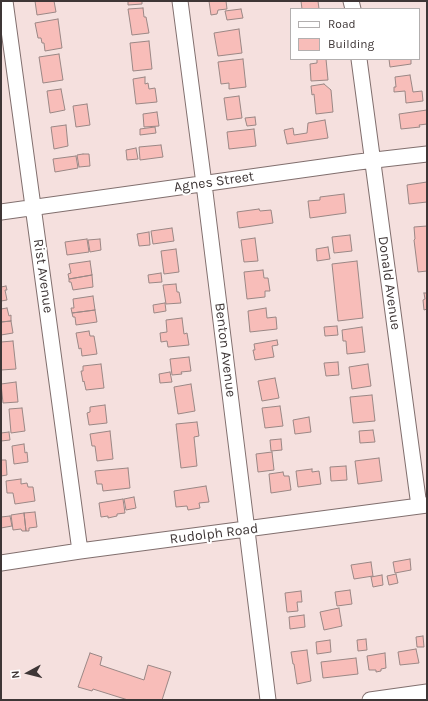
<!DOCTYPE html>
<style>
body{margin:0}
#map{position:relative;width:428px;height:701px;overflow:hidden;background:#f5e0de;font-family:Karla,sans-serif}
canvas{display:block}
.frame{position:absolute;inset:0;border:2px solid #3e3636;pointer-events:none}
.legend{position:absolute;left:290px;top:8px;width:130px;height:52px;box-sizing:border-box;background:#fff;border:1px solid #b2afaf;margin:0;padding:5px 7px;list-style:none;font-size:12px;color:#3e3636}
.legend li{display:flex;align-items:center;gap:8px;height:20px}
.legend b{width:20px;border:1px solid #b2afaf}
.north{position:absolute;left:8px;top:653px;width:40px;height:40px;-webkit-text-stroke:3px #fff;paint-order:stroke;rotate:263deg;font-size:11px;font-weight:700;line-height:16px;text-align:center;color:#3e3636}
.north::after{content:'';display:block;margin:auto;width:14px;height:18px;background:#3e3636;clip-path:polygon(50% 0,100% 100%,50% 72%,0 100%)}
</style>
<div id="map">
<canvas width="428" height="701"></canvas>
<div class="frame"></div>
<ul class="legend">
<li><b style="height:5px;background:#fff"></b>Road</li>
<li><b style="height:11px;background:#f8bdb9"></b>Building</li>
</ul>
<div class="north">N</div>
</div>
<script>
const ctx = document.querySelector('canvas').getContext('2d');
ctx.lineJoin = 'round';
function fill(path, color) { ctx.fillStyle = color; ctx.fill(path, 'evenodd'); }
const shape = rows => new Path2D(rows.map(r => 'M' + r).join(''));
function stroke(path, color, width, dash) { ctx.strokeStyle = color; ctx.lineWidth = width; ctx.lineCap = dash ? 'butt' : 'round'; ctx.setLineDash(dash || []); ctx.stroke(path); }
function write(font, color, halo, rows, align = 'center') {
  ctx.font = font + ' Karla,sans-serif'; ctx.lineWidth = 4; ctx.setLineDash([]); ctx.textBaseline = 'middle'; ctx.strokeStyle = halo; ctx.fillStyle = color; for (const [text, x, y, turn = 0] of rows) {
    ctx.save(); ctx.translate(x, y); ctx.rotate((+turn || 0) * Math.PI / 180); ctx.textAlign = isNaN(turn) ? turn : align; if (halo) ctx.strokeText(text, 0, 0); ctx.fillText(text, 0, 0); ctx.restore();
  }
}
const building = shape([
 [35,1,54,1,56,12,37,15,35,1],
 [128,1,142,1,142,4,128,5,128,1],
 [209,1,226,1,227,9,218,10,217,14,211,15,209,1],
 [301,1,318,1,319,9,302,9,301,1],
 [143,8,144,17,146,17,149,33,132,35,128,9,143,8],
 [241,9,243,18,227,20,225,11,241,9],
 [58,19,62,48,45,51,44,43,42,43,41,38,38,38,35,23,58,19],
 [239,29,242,53,218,56,214,33,239,29],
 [149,41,152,69,133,71,130,43,149,41],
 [59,54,63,80,43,83,39,57,59,54],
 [243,59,246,87,229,89,229,83,221,84,218,62,243,59],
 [317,59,326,59,328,80,311,81,310,64,317,63,317,59],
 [389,59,411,59,411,64,390,67,389,59],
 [410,75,413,92,422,91,423,101,406,103,405,91,394,92,394,87,396,87,395,77,410,75],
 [145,77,145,84,148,83,149,89,155,88,157,102,136,104,133,79,145,77],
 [324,84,331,90,333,112,316,114,314,94,312,95,311,86,324,84],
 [61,89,65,110,50,113,47,91,61,89],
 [239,96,242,118,227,120,224,98,239,96],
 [87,104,90,125,76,127,73,106,87,104],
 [427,110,427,124,419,125,420,127,401,129,399,114,427,110],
 [157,112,159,126,144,127,143,114,157,112],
 [255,117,256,125,247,126,245,118,255,117],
 [325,120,328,138,287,144,284,130,293,128,294,135,307,133,308,123,325,120],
 [66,125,68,146,54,149,51,127,66,125],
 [155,127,156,133,140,135,140,129,155,127],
 [254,129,256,146,229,149,227,132,254,129],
 [161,145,163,157,140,160,139,147,161,145],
 [136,148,138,159,127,160,126,150,136,148],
 [83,154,89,154,90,166,79,167,77,155,83,154],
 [76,156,78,168,55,172,53,159,76,156],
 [427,182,427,202,409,204,407,185,427,182],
 [344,194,346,213,310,218,308,201,320,200,320,197,344,194],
 [259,209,260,211,271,210,273,223,239,228,237,212,259,209],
 [427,226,427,271,418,272,414,240,415,239,414,227,427,226],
 [172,228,174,241,153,244,151,231,172,228],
 [149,232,150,245,139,246,137,234,149,232],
 [350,235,352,251,334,253,332,237,350,235],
 [255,238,258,261,244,262,241,240,255,238],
 [87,239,89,252,67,255,65,242,87,239],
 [100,239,101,250,90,252,88,240,100,239],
 [328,247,330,259,317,261,316,249,328,247],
 [176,249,179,272,164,274,161,251,176,249],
 [90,261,92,275,69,279,68,274,71,273,69,264,90,261],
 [357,261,363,318,338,321,332,264,357,261],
 [263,270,264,278,268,278,270,291,265,291,265,297,247,299,244,272,263,270],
 [161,273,162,282,149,283,148,275,161,273],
 [92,275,93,287,73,290,71,282,69,282,69,279,92,275],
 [176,284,177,292,179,292,181,303,166,304,163,285,176,284],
 [6,286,7,290,5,290,7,300,1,301,1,287,6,286],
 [424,293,427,293,427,309,424,310,423,300,425,299,424,293],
 [93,296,95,310,72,313,71,308,74,308,73,299,93,296],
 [165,303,166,311,154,313,153,305,165,303],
 [7,308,9,316,11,315,11,321,1,322,1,309,7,308],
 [266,308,267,318,276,317,277,329,250,332,248,311,266,308],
 [95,310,97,322,76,325,75,317,73,317,72,313,95,310],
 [182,318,184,334,187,333,189,345,168,347,167,341,161,342,160,333,167,332,166,320,182,318],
 [11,321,13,333,1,335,1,322,11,321],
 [337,326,338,335,325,336,324,327,337,326],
 [362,327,365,352,347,354,346,341,343,341,342,330,362,327],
 [89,331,90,336,94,336,97,354,82,356,81,348,79,349,76,333,89,331],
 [277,340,278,345,272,346,274,357,255,360,253,350,255,350,254,344,277,340],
 [13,341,16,369,1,370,1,342,13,341],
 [189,357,191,371,181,372,182,374,172,375,170,359,189,357],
 [338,362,339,375,326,376,324,363,338,362],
 [101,364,104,388,86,390,84,381,83,382,81,371,83,371,83,366,101,364],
 [368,364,371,386,352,389,349,367,368,364],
 [170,372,172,382,160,383,159,374,170,372],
 [275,378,279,398,262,401,258,381,275,378],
 [16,382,18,402,3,403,1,384,16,382],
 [191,384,195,411,178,414,174,387,191,384],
 [372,395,375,421,353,423,350,397,372,395],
 [105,405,107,423,89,425,87,413,90,412,90,407,105,405],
 [280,406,283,426,265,428,262,408,280,406],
 [22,408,25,431,11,433,9,409,22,408],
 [309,417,311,432,295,434,293,420,309,417],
 [197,422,199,436,194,437,197,466,181,468,176,424,197,422],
 [373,430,375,442,360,443,359,431,373,430],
 [110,431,113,459,97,461,95,446,92,446,90,434,110,431],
 [9,432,10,440,1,441,1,433,9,432],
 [281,439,282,450,271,451,270,440,281,439],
 [24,444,25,453,27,452,28,462,14,464,12,446,24,444],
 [272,452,274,470,258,472,256,454,272,452],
 [379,458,382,481,358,484,355,461,379,458],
 [1,460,6,460,7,475,1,476,1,460],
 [346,466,347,480,331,481,330,467,346,466],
 [128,468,130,488,103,491,102,484,97,484,95,471,128,468],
 [312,469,312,472,319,471,321,484,298,487,296,471,312,469],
 [283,472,284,476,289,476,291,490,271,493,269,474,283,472],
 [21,479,21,484,27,483,28,487,33,487,35,501,15,504,13,493,7,493,6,481,21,479],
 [206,486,209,502,199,503,200,508,188,510,187,506,176,507,174,491,206,486],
 [134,497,136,508,126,510,124,499,134,497],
 [123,499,125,513,117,514,117,516,108,518,108,516,101,517,99,503,123,499],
 [35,512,37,527,29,528,29,531,26,531,24,513,35,512],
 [24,513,26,531,22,531,21,529,13,530,11,515,24,513],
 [10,516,12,526,1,528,1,517,10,516],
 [410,559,411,570,395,573,393,562,410,559],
 [371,562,373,576,354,579,351,565,371,562],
 [396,574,398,583,389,585,387,576,396,574],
 [382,575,383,585,373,587,371,577,382,575],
 [350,590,352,604,337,606,335,592,350,590],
 [301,591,302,602,297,602,298,611,287,612,285,593,301,591],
 [339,608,342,626,324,630,320,612,339,608],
 [304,615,305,627,290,629,289,617,304,615],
 [423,636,424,647,417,647,416,637,423,636],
 [366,639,367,650,358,651,357,640,366,639],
 [330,640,331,652,317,654,316,642,330,640],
 [416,649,419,663,400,665,398,652,416,649],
 [307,650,311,681,297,684,294,664,293,664,291,652,307,650],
 [90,653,102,657,100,665,144,680,148,665,171,672,162,700,128,700,93,689,92,691,78,687,90,653],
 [385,653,386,668,381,669,381,671,376,672,376,670,369,670,367,656,385,653],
 [356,658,358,674,323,678,321,662,356,658]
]);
fill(building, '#f8bdb9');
stroke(building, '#9a8785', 1);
const minor = shape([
 [5,1,80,551],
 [180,1,204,184,268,700],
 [351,1,353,9],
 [359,59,419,506],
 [1,212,358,162,427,154],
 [1,563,80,551,427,505],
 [370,700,427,692]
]);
stroke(minor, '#816f6e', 17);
stroke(minor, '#fff', 15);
write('14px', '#3e3636', '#fff', [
 ["Agnes Street",214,182,-8],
 ["Rist Avenue",43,276,82],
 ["Donald Avenue",389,283,82],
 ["Benton Avenue",225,350,83],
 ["Rudolph Road",214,534,-7]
]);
</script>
